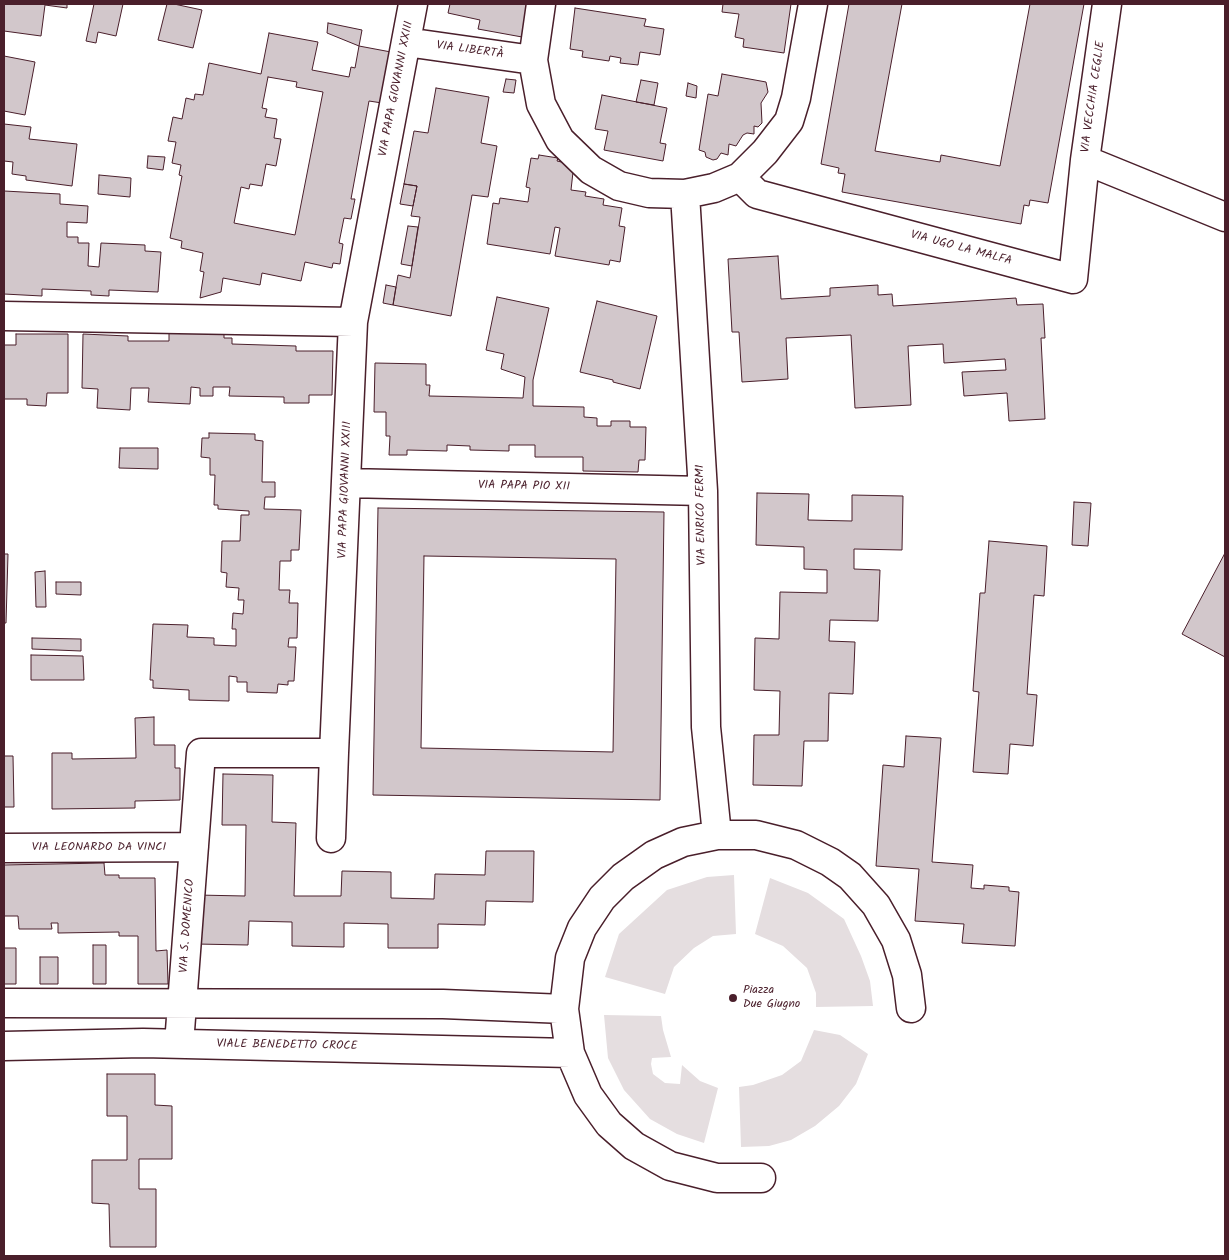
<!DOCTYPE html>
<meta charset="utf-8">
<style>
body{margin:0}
#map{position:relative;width:1229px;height:1260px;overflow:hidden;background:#fff;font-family:Kalam,sans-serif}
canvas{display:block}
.frame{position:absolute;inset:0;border:5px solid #4a1f2b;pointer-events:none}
</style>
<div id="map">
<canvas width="1229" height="1260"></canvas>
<div class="frame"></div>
</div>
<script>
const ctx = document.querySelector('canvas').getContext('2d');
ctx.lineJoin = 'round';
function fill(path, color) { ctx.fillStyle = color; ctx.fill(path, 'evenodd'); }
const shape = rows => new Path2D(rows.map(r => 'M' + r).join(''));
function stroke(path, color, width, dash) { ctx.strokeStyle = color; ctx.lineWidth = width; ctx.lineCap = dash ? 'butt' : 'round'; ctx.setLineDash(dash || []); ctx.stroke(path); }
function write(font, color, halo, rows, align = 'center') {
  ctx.font = font + ' Kalam,sans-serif'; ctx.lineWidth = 4; ctx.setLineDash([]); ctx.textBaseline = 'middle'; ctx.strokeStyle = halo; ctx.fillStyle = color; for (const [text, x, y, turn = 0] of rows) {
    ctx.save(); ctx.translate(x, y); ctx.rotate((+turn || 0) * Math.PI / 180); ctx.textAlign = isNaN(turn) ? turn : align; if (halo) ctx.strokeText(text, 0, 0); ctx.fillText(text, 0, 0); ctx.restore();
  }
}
fill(shape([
 [734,875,736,934,713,936,694,948,674,967,665,994,605,977,619,934,667,890,707,877],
 [770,878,808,893,844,919,861,956,870,981,873,1006,816,1007,816,993,807,968,783,946,755,934],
 [604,1015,661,1016,663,1030,671,1057,652,1058,651,1064,653,1074,665,1083,680,1084,682,1065,700,1081,718,1088,704,1143,677,1134,650,1119,624,1090,608,1058],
 [814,1030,840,1035,868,1054,856,1084,839,1106,815,1126,791,1140,769,1146,741,1147,739,1087,753,1085,782,1075,801,1061]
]), '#e5dee0');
const building = shape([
 [4,4,67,4,67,8,45,5,41,36,4,31,4,4],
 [94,4,123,4,116,36,98,32,96,43,86,41,94,4],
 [167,4,174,4,202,10,193,48,158,40,167,4],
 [450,4,529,4,522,37,478,29,480,20,448,13,450,4],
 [723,4,791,4,784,53,743,47,744,39,735,37,739,14,722,12,723,4],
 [849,4,902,4,875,151,940,162,941,155,1000,166,1030,4,1084,4,1048,203,1030,200,1029,206,1024,205,1021,224,842,192,845,174,838,173,839,168,821,164,849,4],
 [575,8,646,19,644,26,664,29,660,55,640,52,638,65,620,63,621,58,610,56,609,61,582,57,583,51,570,49,575,8],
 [328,23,362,30,359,46,327,33,328,23],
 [269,33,318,42,312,70,349,77,351,67,355,68,359,46,391,52,382,103,369,101,351,199,355,199,351,219,344,218,339,243,343,244,340,264,333,263,332,268,305,262,301,281,262,273,260,285,223,278,221,292,200,298,204,272,200,271,203,253,181,248,182,241,170,238,182,176,179,175,181,165,172,163,176,142,168,141,173,117,182,119,186,98,194,100,195,94,203,95,209,63,261,74,269,33],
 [268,77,297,82,296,87,323,92,295,235,234,223,241,187,249,189,250,184,262,186,266,164,276,166,281,139,274,138,277,119,265,117,267,109,262,108,268,77],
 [4,56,35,62,25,115,4,111,4,56],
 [722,74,766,82,768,92,761,103,762,123,758,127,754,126,754,134,747,133,743,135,736,146,729,144,728,155,721,153,717,159,713,160,706,157,705,152,699,150,708,94,718,96,722,74],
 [506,79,516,80,514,93,503,92,506,79],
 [641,80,658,83,654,105,636,102,641,80],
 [688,83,697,86,696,98,686,96,688,83],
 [436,88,489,97,481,143,497,146,488,197,472,195,451,316,393,305,398,275,410,278,420,217,411,216,417,186,404,184,414,131,428,133,436,88],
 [602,95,667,108,660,143,666,144,663,161,604,150,608,131,595,129,602,95],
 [4,124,31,127,29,139,77,144,72,186,26,180,26,176,12,174,13,162,4,161,4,124],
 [539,155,558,158,557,161,566,163,573,172,571,190,586,192,585,196,604,199,603,205,622,208,619,226,625,227,620,262,610,260,609,265,555,256,560,228,555,227,550,254,487,244,493,203,499,204,500,198,528,202,530,188,526,187,531,158,538,159,539,155],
 [148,156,165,157,163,170,147,168,148,156],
 [99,175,131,178,130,197,98,194,99,175],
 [404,184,417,186,413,206,400,204,404,184],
 [4,191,60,194,60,204,88,206,87,223,67,222,67,237,78,237,78,243,89,243,88,266,99,267,101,243,145,245,145,251,161,252,158,292,109,290,109,296,91,295,91,291,42,289,42,296,4,294,4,191],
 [408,226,418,227,412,266,401,264,408,226],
 [778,256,781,299,830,296,830,288,878,285,878,295,892,294,893,306,1016,298,1017,305,1043,304,1045,338,1041,338,1045,419,1009,421,1007,393,964,396,962,372,1006,370,1005,359,944,363,943,344,908,346,911,405,855,408,851,335,786,338,788,379,742,382,739,332,732,332,728,259,778,256],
 [386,285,396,287,393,305,383,303,386,285],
 [497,297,549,308,533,380,533,406,584,407,584,417,597,418,597,426,611,426,611,421,630,421,630,427,646,427,645,460,639,460,638,472,583,471,583,457,535,457,535,445,509,445,509,451,470,450,470,446,447,445,447,451,407,450,407,455,389,455,390,436,386,436,386,412,374,412,375,363,426,364,426,385,430,385,429,396,523,398,525,377,501,369,504,354,486,350,497,297],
 [597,301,657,316,640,389,613,382,613,380,580,372,597,301],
 [169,332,224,334,224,338,232,338,232,344,296,346,296,351,333,351,332,395,309,395,309,403,284,403,284,397,229,396,230,387,213,387,213,396,200,396,200,388,191,387,190,404,148,402,149,388,131,388,130,410,97,408,98,389,82,388,83,334,128,336,128,341,169,341,169,332],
 [16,334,68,334,68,393,47,393,46,406,27,405,27,399,4,399,4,345,16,345,16,334],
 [209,433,255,434,255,440,263,441,262,482,275,482,275,497,265,497,264,509,301,510,299,550,291,550,291,561,280,561,279,590,290,590,289,603,298,603,297,638,289,638,288,647,296,647,294,681,288,681,288,685,278,684,277,693,247,692,247,682,237,682,237,677,229,676,229,701,189,700,189,690,153,688,153,680,150,680,153,624,188,625,187,637,214,638,214,645,236,646,236,629,232,629,233,613,243,614,244,600,238,600,239,588,226,587,227,573,221,572,222,541,240,541,241,515,249,515,249,511,218,509,218,505,214,505,215,475,210,475,210,458,201,457,202,438,209,438,209,433],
 [120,448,158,448,158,469,119,468,120,448],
 [757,493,809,494,808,520,852,521,852,495,903,496,902,550,854,549,854,569,880,570,878,621,830,620,829,641,855,642,853,694,829,693,828,741,804,741,802,786,753,785,754,735,779,735,780,691,754,690,755,638,779,639,780,592,827,593,827,570,804,569,804,547,756,545,757,493],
 [1074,502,1091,503,1088,546,1072,545,1074,502],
 [378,508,664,512,660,800,373,795,378,508],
 [424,556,616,559,613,752,421,748,424,556],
 [989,541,1047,546,1044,596,1034,595,1027,694,1037,695,1033,746,1010,744,1008,774,973,772,979,692,973,691,980,593,985,593,989,541],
 [1225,553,1225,657,1182,634,1225,553],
 [4,554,8,554,6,623,4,623,4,554],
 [45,571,46,607,36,607,35,572,45,571],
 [56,582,81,582,81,595,56,594,56,582],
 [32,638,81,639,81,651,32,649,32,638],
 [31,655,83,656,84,680,31,680,31,655],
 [154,717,154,745,175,745,175,768,180,768,180,800,135,801,135,808,52,809,52,753,72,753,72,759,136,758,135,718,154,717],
 [906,736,941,738,932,862,973,865,971,888,984,889,984,885,1009,887,1009,891,1019,892,1015,946,962,943,964,924,915,921,919,869,876,866,883,765,904,767,906,736],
 [4,756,13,756,14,807,4,807,4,756],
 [223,774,273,775,272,822,296,823,294,896,341,896,342,871,391,872,391,898,434,899,435,874,485,875,486,851,534,851,533,902,486,901,485,925,438,924,438,948,388,948,388,924,344,923,344,947,292,946,292,922,249,921,248,945,196,944,197,895,245,896,246,825,222,825,223,774],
 [104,863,105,875,119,875,119,878,155,878,156,951,167,950,168,984,138,984,138,936,119,936,119,932,58,933,58,923,51,923,52,929,19,929,18,916,4,916,4,865,104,863],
 [93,945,106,945,106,984,93,984,93,945],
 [4,948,16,948,16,984,4,984,4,948],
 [40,957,58,957,58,984,40,984,40,957],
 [107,1074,155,1074,155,1105,172,1106,172,1159,139,1159,139,1189,156,1189,156,1247,110,1247,109,1204,92,1203,92,1160,127,1160,127,1116,107,1116,107,1074]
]);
fill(building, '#d2c7cb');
stroke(building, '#4a1f2b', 1);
const minor = shape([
 [541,4,533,60,541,104,560,140,591,170,619,186,649,193,685,194,714,188,740,177,765,152,789,121,796,98,813,4],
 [406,42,533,60],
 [1085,160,1225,217],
 [740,177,757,194,1073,279,1085,160,1107,4],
 [685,194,703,491,706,727,717,835],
 [4,316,353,322],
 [346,483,703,491],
 [331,838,334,753],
 [4,848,194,847],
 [4,1003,443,1004,564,1009],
 [179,1044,201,753,334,753,353,322,413,4],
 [4,1046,143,1043,570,1053],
 [761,1178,717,1178,670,1166,634,1146,609,1124,588,1095,570,1053,564,1009,570,958,582,928,602,898,623,877,654,855,683,842,717,835,756,835,796,845,830,862,850,876,876,905,896,940,907,975,911,1008]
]);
stroke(minor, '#4a1f2b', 31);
stroke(minor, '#fff', 28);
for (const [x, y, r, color] of [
 [733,998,5,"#4a1f2b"]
]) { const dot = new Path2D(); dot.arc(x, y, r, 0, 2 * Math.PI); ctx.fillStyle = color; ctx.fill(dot); stroke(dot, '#fff', 2); }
write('12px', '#4a1f2b', '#fff', [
 ["VIA LIBERTÀ",470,51,8],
 ["VIA PAPA GIOVANNI XXIII",397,89,-79],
 ["VIA VECCHIA CEGLIE",1094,97,-82],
 ["VIA UGO LA MALFA",961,249,15],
 ["VIA PAPA PIO XII",524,487,1],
 ["VIA PAPA GIOVANNI XXIII",346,490,-88],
 ["VIA ENRICO FERMI",702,515,-91],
 ["VIA LEONARDO DA VINCI",99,848],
 ["VIA S. DOMENICO",188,926,-86],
 ["VIALE BENEDETTO CROCE",287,1046,1]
]);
write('12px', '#4a1f2b', '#fff', [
 ["Piazza",743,991],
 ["Due Giugno",743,1005]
], 'left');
</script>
